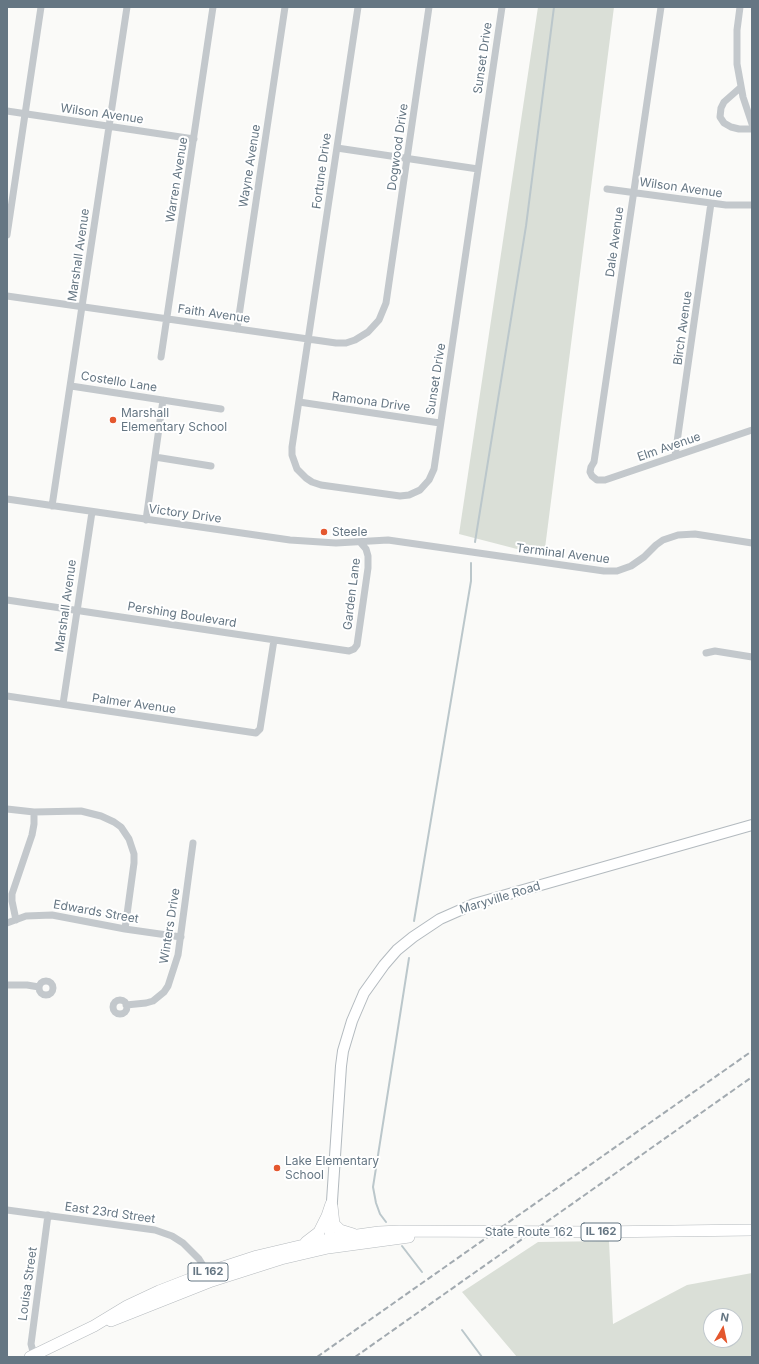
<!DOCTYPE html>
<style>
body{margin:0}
#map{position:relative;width:759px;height:1364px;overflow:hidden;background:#fafaf8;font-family:Inter,sans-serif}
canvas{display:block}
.frame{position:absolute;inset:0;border:8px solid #657683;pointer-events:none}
.north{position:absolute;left:703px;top:1308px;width:40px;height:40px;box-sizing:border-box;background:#fff;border:1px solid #c1c8cd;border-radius:50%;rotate:9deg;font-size:11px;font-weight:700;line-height:16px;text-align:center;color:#657683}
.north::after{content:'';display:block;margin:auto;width:14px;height:18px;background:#e4572e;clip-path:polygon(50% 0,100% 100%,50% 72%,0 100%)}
</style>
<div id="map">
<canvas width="759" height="1364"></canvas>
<div class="frame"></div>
<div class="north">N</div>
</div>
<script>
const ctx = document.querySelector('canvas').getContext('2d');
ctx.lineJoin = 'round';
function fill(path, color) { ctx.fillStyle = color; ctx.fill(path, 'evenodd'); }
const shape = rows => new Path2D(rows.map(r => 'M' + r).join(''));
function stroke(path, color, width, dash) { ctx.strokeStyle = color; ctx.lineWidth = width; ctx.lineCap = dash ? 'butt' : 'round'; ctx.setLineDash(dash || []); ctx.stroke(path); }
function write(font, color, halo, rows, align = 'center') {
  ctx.font = font + ' Inter,sans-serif'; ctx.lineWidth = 4; ctx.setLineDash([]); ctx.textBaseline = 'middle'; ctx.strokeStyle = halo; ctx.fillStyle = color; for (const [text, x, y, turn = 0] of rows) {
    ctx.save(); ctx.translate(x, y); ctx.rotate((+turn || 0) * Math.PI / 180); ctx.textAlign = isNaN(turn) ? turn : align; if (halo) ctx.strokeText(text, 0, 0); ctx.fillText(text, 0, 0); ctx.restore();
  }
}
fill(shape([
 [538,7,614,7,544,556,459,534],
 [609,1241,613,1324,687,1285,752,1273,752,1357,517,1357,462,1292,538,1242],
 [711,1316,735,1316,735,1340,711,1340]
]), '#dadfd7');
stroke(shape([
 [475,542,526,226,554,7],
 [414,921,471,581,471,563],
 [386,1222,380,1214,376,1203,373,1187,409,958],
 [402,1246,422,1272],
 [462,1330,482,1357]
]), '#bbc7cb', 2);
const secondary = shape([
 [329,1246,341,1066,343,1051,352,1021,364,993,384,965,397,950,413,937,440,919,474,904,752,825]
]);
const primary = shape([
 [332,1206,334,1224,340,1230,353,1234],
 [306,1242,319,1232,327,1216,331,1204],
 [111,1321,212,1281,281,1259,328,1248,409,1237],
 [30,1357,94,1326,127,1306,159,1291,208,1272,257,1256,329,1239,379,1232,399,1231,596,1232,752,1230]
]);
stroke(secondary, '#b3babf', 12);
stroke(primary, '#b5babe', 12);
stroke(shape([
 [358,7,292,447,292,455,297,469,306,478,312,482,321,485,400,496,409,495,420,490,429,480,434,469,502,7],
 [661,7,594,462,591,467,590,472,592,476,597,480,605,480,752,430],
 [740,7,737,30,737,64,743,97,752,124],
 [741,87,724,102,721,108,720,117,724,123,731,127,739,129,752,129],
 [7,111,194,139],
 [337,148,478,169],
 [607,189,711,203,726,205,752,205],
 [7,235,41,7],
 [7,296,336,343,346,343,355,340,368,332,379,320,386,303,429,7],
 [237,329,285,7],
 [161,357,213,7],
 [71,386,221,409],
 [299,402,440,423],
 [675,456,711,203],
 [155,457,211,466],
 [7,499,290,540,336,543,388,540,604,571,617,571,631,566,644,557,656,545,663,540,678,535,695,534,752,543],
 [52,506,127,7],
 [146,520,163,400],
 [7,600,349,651,354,649,357,645,368,568,368,556,366,549,360,542],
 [706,653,715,651,752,657],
 [7,696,256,733,260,729,274,640],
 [63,704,92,512],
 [7,809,34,812,81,811,101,816,114,822,121,827,129,839,134,854,134,863,125,929],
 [16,920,12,901,12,894,32,835,34,824,34,812],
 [7,923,26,916,52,915,125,929,181,937],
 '39 988a7 7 0 1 1 14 0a7 7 0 1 1-14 0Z',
 [7,985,27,985,39,987],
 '113 1007a7 7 0 1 1 14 0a7 7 0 1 1-14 0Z',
 [126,1005,146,1003,153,1001,164,992,168,986,178,955,193,843],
 [7,1210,155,1230,172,1236,183,1243,199,1259,209,1275],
 [34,1355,31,1344,48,1215]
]), '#c3c8cc', 7);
stroke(secondary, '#fff', 10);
stroke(primary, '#fff', 11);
stroke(shape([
 [317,1357,752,1051],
 [355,1357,752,1077]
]), '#a2aab0', 2, [6, 3]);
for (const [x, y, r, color] of [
 [113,420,4,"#e4572e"],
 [324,532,4,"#e4572e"],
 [277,1168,4,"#e4572e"]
]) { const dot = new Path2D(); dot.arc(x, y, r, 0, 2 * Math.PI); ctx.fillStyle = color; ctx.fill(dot); stroke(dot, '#fff', 1.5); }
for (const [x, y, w] of [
 [601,1232,40],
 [208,1272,40]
]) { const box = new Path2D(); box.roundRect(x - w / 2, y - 9, w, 18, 3); ctx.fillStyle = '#fff'; ctx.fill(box); stroke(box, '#657683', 1); }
write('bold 11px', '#657683', null, [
 ["IL 162",601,1232],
 ["IL 162",208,1272]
]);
write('12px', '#657683', '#fff', [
 ["Sunset Drive",483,58,-82],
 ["Wilson Avenue",102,114,8],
 ["Dogwood Drive",398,147,-82],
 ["Wayne Avenue",250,166,-81],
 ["Fortune Drive",322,171,-82],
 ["Warren Avenue",177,180,-81],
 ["Wilson Avenue",681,188,8],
 ["Dale Avenue",615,242,-82],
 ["Marshall Avenue",79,255,-82],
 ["Faith Avenue",214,314,8],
 ["Birch Avenue",683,328,-82],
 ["Sunset Drive",436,379,-81],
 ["Costello Lane",119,382,9],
 ["Ramona Drive",371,402,8],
 ["Elm Avenue",669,447,-19],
 ["Victory Drive",185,514,8],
 ["Terminal Avenue",563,554,7],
 ["Garden Lane",352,594,-83],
 ["Marshall Avenue",66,606,-82],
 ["Pershing Boulevard",182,615,9],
 ["Palmer Avenue",134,704,8],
 ["Maryville Road",500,898,-17],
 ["Edwards Street",96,912,10],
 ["Winters Drive",170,926,-81],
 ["East 23rd Street",110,1213,8],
 ["State Route 162",529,1232],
 ["Louisa Street",28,1284,-82]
]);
write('12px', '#657683', '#fff', [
 ["Marshall",121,413],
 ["Elementary School",121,427],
 ["Steele",332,532],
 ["Lake Elementary",285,1161],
 ["School",285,1175]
], 'left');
</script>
